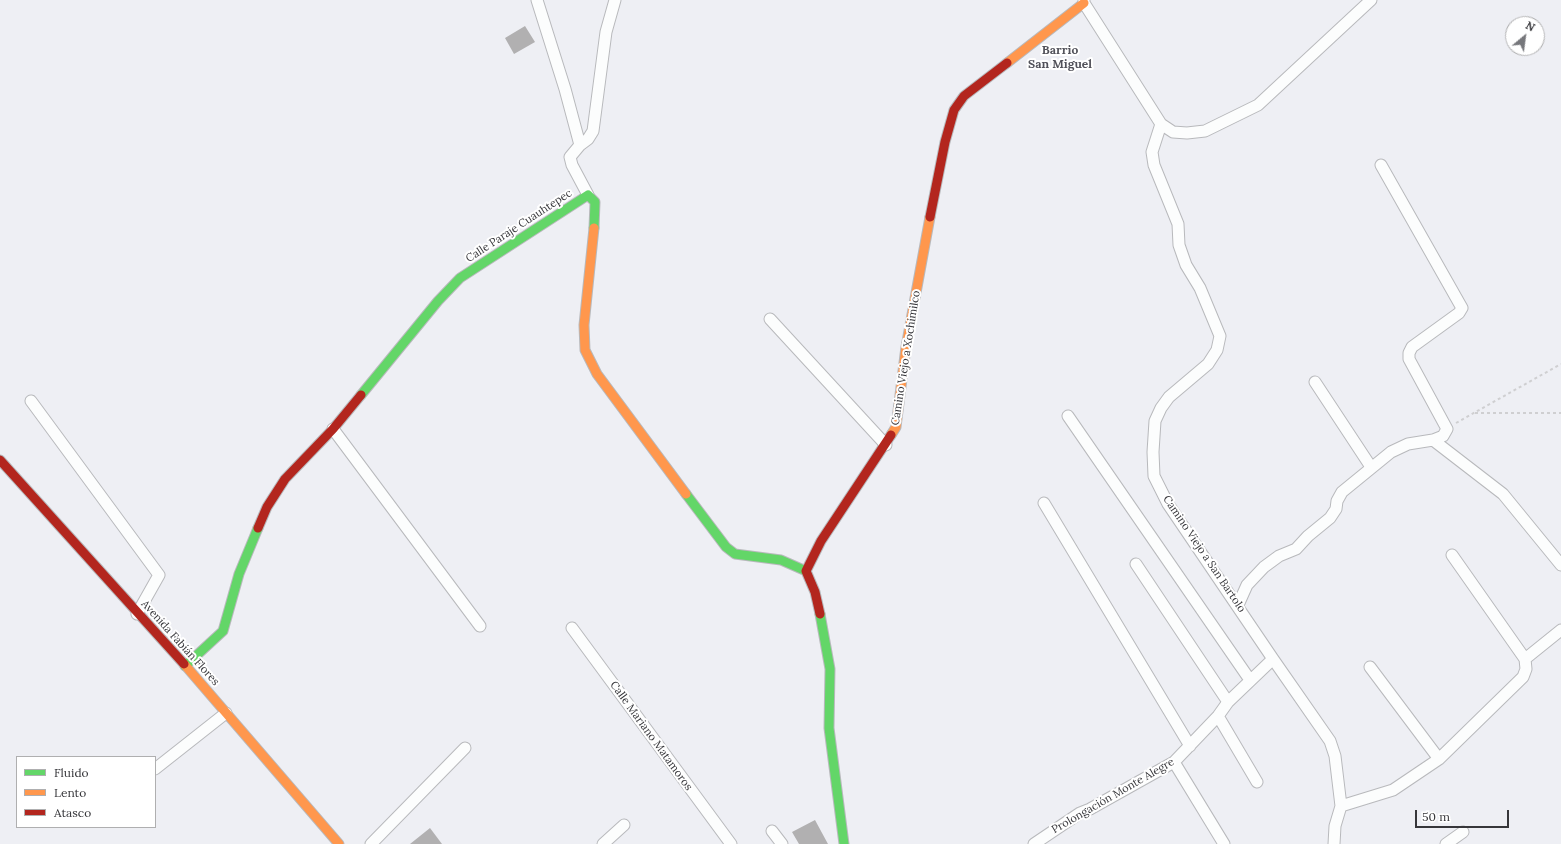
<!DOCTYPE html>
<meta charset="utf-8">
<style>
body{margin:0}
#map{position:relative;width:1561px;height:844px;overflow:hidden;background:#eeeff4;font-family:Lora,serif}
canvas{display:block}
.legend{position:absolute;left:16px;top:756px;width:140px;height:72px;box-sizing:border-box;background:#fff;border:1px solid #afafb0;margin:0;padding:5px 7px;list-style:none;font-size:12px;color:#36363a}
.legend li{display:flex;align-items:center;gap:8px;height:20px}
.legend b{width:20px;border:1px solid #afafb0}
.north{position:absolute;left:1505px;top:16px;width:40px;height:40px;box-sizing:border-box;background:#fff;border:1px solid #afafb0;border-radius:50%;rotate:29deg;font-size:11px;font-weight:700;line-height:16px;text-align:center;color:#36363a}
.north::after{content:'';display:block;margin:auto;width:14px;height:18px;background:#76777b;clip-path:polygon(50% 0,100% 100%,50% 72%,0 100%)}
.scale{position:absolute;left:1415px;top:810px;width:94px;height:18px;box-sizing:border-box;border:2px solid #36363a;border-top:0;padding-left:5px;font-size:12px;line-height:14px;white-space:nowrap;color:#36363a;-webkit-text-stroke:3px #fff;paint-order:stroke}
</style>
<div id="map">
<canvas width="1561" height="844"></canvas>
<ul class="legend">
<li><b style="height:5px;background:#63d668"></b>Fluido</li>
<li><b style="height:5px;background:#ff974d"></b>Lento</li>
<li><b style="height:5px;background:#b3261e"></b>Atasco</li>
</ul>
<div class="north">N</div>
<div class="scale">50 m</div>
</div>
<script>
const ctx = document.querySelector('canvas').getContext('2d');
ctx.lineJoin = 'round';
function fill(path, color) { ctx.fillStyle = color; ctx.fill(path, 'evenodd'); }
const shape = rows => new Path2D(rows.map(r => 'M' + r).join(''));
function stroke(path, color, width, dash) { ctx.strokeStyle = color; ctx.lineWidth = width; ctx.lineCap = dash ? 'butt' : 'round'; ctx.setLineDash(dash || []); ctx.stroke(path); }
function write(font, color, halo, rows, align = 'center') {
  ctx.font = font + ' Lora,serif'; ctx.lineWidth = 4; ctx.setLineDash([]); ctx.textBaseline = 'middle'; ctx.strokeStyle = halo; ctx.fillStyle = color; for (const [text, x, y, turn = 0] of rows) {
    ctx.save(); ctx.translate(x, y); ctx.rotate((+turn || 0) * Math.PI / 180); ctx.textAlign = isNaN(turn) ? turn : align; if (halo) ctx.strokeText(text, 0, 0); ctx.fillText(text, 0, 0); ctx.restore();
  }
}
fill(shape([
 [525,26,535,42,514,54,505,38],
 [815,820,828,844,799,844,792,832],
 [430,828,442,844,410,844]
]), '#b1b0b1');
const street = shape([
 [537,0,565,89,580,145,588,139,593,131,606,32,615,0],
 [1084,0,1084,3,1161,124,1173,132,1187,133,1205,131,1258,105,1371,0],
 [1161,124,1152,152,1154,165,1178,224,1179,245,1186,265,1200,288,1220,336,1217,350,1208,364,1169,397,1161,408,1155,421,1153,452,1154,476,1168,504,1273,659,1330,741,1335,756,1341,806,1335,826,1334,844],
 [580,145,570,157,572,165,588,195],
 [770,319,886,445],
 [1315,382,1371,467],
 [31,401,159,575,137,614],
 [1068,416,1250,680],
 [333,429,480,626],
 [1433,440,1503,494,1561,565],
 [1044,503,1190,746],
 [1452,555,1525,659],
 [1136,564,1228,702],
 [1238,605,1247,585,1264,567,1279,556,1296,549,1308,536,1330,518,1336,509,1337,501,1342,492,1391,452,1408,444,1433,440,1443,436,1447,429,1409,359,1409,353,1412,347,1459,313,1462,308,1381,165],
 [572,628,731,844],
 [1370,667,1439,759],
 [1218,716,1257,782],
 [1174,762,1224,844],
 [155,769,226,713],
 [1341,806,1393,790,1439,759,1523,677,1526,669,1525,659,1561,630],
 [772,831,782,844],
 [371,844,465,748],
 [603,844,624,825],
 [1034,844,1080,813,1090,809,1174,762,1218,716,1228,702,1273,659],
 [1446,844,1463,832]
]);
const fast = shape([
 [361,395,438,301,460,278,588,195,595,202,594,228],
 [686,494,726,547,735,554,781,560,806,571],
 [820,614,830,669,829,728,844,844],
 [185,666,223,631,239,574,258,528]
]);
const slow = shape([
 [1007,63,1084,3],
 [594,228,584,325,585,350,597,374,686,494],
 [891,435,896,427,906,347,930,217],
 [184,664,339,844]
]);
const jam = shape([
 [930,217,945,142,954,110,964,96,1007,63],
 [0,460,184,664],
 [258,528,267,507,285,479,333,429,361,395],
 [820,614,815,592,806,571,821,541,891,435]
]);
stroke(street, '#b8b9bc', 13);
stroke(fast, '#b8b9bc', 11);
stroke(slow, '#b8b9bc', 11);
stroke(jam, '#b8b9bc', 11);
stroke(shape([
 [1475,413,1561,413],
 [1456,423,1561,364]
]), '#cfcfd1', 2, [3, 3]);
stroke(street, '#fcfdfd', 11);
stroke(fast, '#63d668', 9);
stroke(slow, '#ff974d', 9);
stroke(jam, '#b3261e', 9);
write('11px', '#36363a', '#fff', [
 ["Calle Paraje Cuauhtepec",519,226,-33],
 ["Camino Viejo a Xochimilco",906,358,-81],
 ["Camino Viejo a San Bartolo",1204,554,56],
 ["Avenida Fabián Flores",180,643,48],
 ["Calle Mariano Matamoros",651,736,54],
 ["Prolongación Monte Alegre",1113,796,-30]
]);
write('bold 12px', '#52525a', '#fff', [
 ["Barrio",1060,51],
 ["San Miguel",1060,65]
]);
</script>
